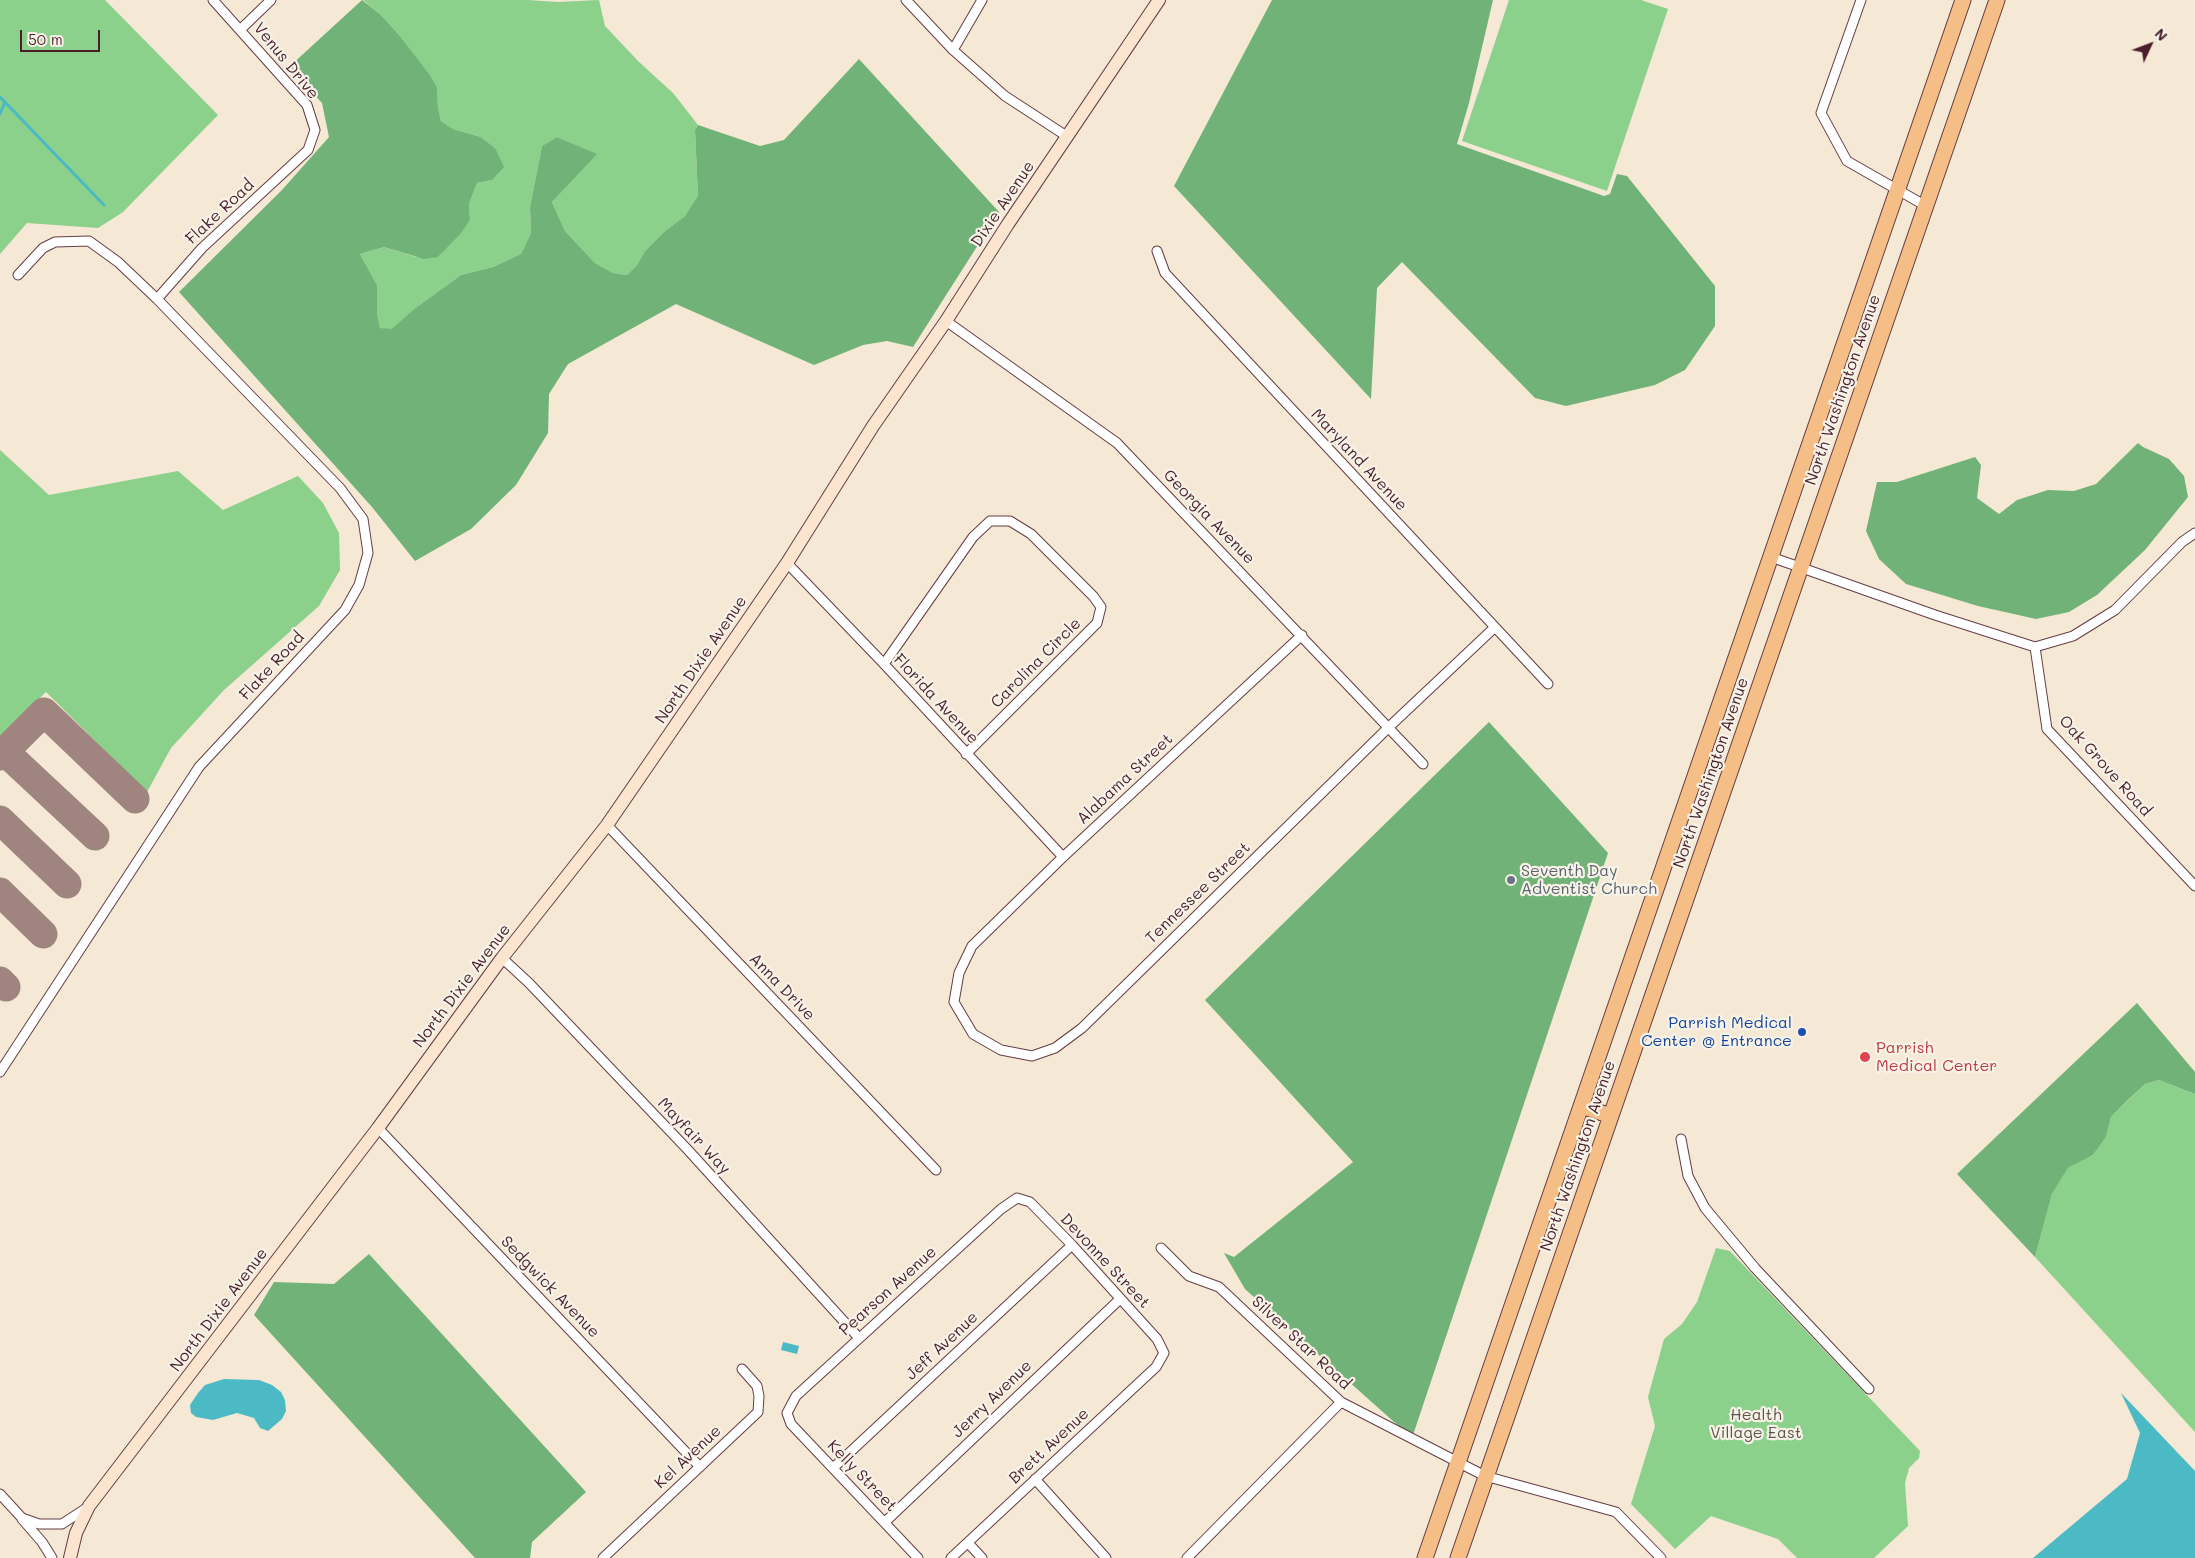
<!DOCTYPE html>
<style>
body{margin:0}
#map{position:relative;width:2195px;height:1558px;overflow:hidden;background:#f5e8d5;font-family:Mali,sans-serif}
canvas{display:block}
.north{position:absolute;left:2125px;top:20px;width:50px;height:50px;-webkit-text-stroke:4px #f7f3e8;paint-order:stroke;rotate:47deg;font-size:14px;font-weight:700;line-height:20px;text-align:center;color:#4a1f2b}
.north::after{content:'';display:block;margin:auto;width:18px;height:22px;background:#4a1f2b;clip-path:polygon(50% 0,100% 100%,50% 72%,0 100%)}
.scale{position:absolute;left:20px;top:30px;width:80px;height:22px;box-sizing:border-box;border:2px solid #4a1f2b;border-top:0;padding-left:6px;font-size:15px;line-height:18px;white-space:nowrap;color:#4a1f2b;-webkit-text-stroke:4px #f7f3e8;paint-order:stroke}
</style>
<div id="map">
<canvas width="2195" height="1558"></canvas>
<div class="north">N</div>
<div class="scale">50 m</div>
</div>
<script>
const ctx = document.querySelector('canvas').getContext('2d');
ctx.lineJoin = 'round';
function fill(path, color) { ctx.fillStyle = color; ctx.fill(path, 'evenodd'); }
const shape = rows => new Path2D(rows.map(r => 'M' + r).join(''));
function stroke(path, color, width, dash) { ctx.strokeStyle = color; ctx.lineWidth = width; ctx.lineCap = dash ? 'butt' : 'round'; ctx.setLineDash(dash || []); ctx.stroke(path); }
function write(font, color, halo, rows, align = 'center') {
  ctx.font = font + ' Mali,sans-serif'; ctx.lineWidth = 4.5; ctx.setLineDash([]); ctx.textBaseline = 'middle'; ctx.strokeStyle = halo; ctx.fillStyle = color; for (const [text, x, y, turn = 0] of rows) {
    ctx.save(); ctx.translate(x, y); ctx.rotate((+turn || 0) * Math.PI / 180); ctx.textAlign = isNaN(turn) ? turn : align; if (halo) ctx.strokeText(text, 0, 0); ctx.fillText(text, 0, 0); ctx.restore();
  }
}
fill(shape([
 [0,0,105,0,218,115,123,212,98,228,27,223,0,254],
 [363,0,528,0,558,2,599,0,605,26,639,62,673,93,698,125,695,130,698,196,694,204,685,216,665,231,645,251,637,265,627,275,613,273,595,263,565,231,552,202,596,154,557,137,542,146,530,207,531,233,521,254,493,267,461,275,414,309,392,330,380,328,377,313,377,285,360,254,384,247,416,257,438,257,470,220,469,204,477,183,492,180,495,148,481,137,453,129,441,121,438,108,437,87,399,35,380,14],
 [1509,0,1641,0,1668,9,1607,191,1462,141],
 [0,450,49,495,178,471,223,510,298,476,323,503,339,533,340,570,319,606,224,690,171,748,147,792,46,692,0,738],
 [2159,1080,2195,1094,2195,1432,2035,1257,2052,1194,2068,1168,2093,1155,2106,1137,2111,1117,2145,1084],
 [1716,1248,1730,1251,1920,1451,1919,1458,1909,1468,1905,1483,1908,1526,1874,1558,1797,1558,1778,1539,1711,1516,1675,1549,1631,1504,1655,1426,1648,1397,1664,1339,1682,1324,1697,1302]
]), '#8bd08b');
fill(shape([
 [362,0,380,14,399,35,429,74,437,87,438,108,441,121,453,129,481,137,495,148,504,167,492,180,477,183,469,204,470,220,461,233,438,257,424,259,384,247,360,254,377,285,377,313,380,328,392,329,414,309,461,275,493,267,521,254,531,233,530,207,542,146,557,137,597,154,552,202,565,231,595,263,613,273,627,275,637,265,645,251,665,231,685,216,698,196,695,130,698,125,760,146,784,140,859,59,999,212,913,347,887,341,863,345,814,365,676,304,568,364,549,394,548,433,516,485,471,529,415,561,372,507,179,292,282,190,329,137,322,103,289,67],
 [1272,0,1493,0,1469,103,1457,144,1604,196,1610,194,1617,174,1627,176,1715,286,1715,326,1685,370,1655,385,1566,406,1535,398,1402,262,1377,288,1371,399,1174,186],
 [2138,443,2143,447,2169,459,2184,476,2188,497,2145,550,2097,595,2069,612,2036,619,1978,606,1906,584,1879,559,1866,531,1877,482,1897,482,1975,457,1981,465,1977,498,1999,514,2017,500,2048,490,2074,491,2096,484],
 [1489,722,1608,853,1412,1438,1245,1289,1224,1253,1234,1257,1353,1162,1205,1000],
 [2137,1003,2195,1072,2195,1094,2159,1080,2145,1084,2128,1100,2111,1117,2106,1137,2093,1155,2068,1168,2052,1194,2035,1257,1957,1174],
 [369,1254,586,1492,532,1542,530,1558,475,1558,254,1315,274,1282,334,1284]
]), '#70b277');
fill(shape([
 [783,1342,799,1346,797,1354,781,1350],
 [224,1379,259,1380,272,1385,281,1392,285,1400,286,1411,282,1419,268,1431,260,1428,254,1418,237,1413,213,1420,196,1417,191,1413,190,1405,198,1393,205,1385],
 [2121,1393,2195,1471,2195,1558,2033,1558,2127,1479,2140,1433]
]), '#4cbac5');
stroke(shape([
 [0,97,104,205],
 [0,114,5,102]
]), '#4cbac5', 3);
stroke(shape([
 [4,751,95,836],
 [0,756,44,712,135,799],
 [0,820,67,884],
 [0,892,43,934],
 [0,981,6,987]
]), '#a08480', 29);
const street = shape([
 [906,0,953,50,1005,96,1068,137],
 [1861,0,1821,113,1847,161,1926,206],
 [241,29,271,0],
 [953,50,982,0],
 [1157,251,1165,273,1548,684],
 [157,299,202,248,308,150,315,130,307,105,213,0],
 [946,321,1117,443,1423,764],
 [1771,557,1935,615,2035,647,2073,636,2115,610,2182,542,2195,533],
 [787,563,884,664,1063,857],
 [1302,635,1063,857,972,946,959,973,954,1002,973,1034,1001,1050,1032,1056,1055,1048,1082,1028,1389,727,1494,628],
 [2035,647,2047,729,2195,886],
 [884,664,973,537,990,521,1010,521,1031,534,1093,596,1101,607,1097,623,966,754],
 [607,825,936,1170],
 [502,958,529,983,688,1150,859,1338],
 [0,1072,199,767,345,610,359,585,368,553,363,519,340,488,157,299,118,262,89,241,55,242,43,248,18,275],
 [378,1128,700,1467],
 [1681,1139,1688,1176,1705,1208,1755,1268,1869,1389],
 [1161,1248,1189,1276,1219,1287,1341,1402,1485,1476,1616,1512,1661,1558],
 [833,1468,1072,1245],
 [1035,1479,1106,1558],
 [0,1494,22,1518,39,1524,62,1524,85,1509],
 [22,1519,42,1542,52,1558],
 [885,1522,1120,1299],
 [969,1544,982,1558],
 [603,1558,758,1412,759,1396,757,1386,742,1369],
 [918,1558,791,1424,787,1413,796,1396,1001,1209,1017,1198,1030,1202,1072,1245,1157,1339,1164,1353,1156,1367,951,1558],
 [1187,1558,1341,1402]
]);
const secondary = shape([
 [70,1558,76,1533,89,1506,378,1128,502,958,607,825,787,563,873,426,946,321,1008,224,1159,0]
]);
const primary = shape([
 [1581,1106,1611,1116],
 [1425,1558,1963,0],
 [1458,1558,1997,0]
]);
stroke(street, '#643d44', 11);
stroke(secondary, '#643d44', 14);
stroke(primary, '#643d44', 17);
stroke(street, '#fff', 9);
stroke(secondary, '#fbe5cf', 12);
stroke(primary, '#f6be87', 15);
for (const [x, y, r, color] of [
 [1511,880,5,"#6b7280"],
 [1802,1032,5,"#1a4fb4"],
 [1865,1057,6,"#e0444e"]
]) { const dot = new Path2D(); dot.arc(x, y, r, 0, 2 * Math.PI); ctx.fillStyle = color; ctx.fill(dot); stroke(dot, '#f7f3e8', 2); }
write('16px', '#4a1f2b', '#f7f3e8', [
 ["Venus Drive",286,61,51],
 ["Dixie Avenue",1003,204,-56],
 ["Flake Road",220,212,-43],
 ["North Washington Avenue",1843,390,-71],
 ["Maryland Avenue",1359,460,47],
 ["Georgia Avenue",1209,517,46],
 ["North Dixie Avenue",701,660,-56],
 ["Carolina Circle",1036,663,-45],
 ["Flake Road",272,666,-47],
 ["Florida Avenue",936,699,47],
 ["Oak Grove Road",2105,766,48],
 ["North Washington Avenue",1711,773,-71],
 ["Alabama Street",1125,779,-43],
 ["Tennessee Street",1198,893,-44],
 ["North Dixie Avenue",462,986,-53],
 ["Anna Drive",782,987,46],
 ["Mayfair Way",694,1136,47],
 ["North Washington Avenue",1578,1156,-71],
 ["Devonne Street",1105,1261,47],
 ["Sedgwick Avenue",550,1287,46],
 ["Pearson Avenue",888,1291,-42],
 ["North Dixie Avenue",219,1310,-53],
 ["Silver Star Road",1301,1343,43],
 ["Jeff Avenue",942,1346,-43],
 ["Jerry Avenue",992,1399,-44],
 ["Brett Avenue",1049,1446,-43],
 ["Kel Avenue",688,1457,-43],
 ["Kelly Street",862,1476,46]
]);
write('16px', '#5b616d', '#f7f3e8', [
 ["Seventh Day",1521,871],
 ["Adventist Church",1521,889]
], 'left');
write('16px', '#164399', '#f7f3e8', [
 ["Parrish Medical",1792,1023],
 ["Center @ Entrance",1792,1041]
], 'right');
write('16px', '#be3a42', '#f7f3e8', [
 ["Parrish",1876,1048],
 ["Medical Center",1876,1066]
], 'left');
write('16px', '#5e5448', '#f7f3e8', [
 ["Health",1756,1415],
 ["Village East",1756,1433]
]);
</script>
